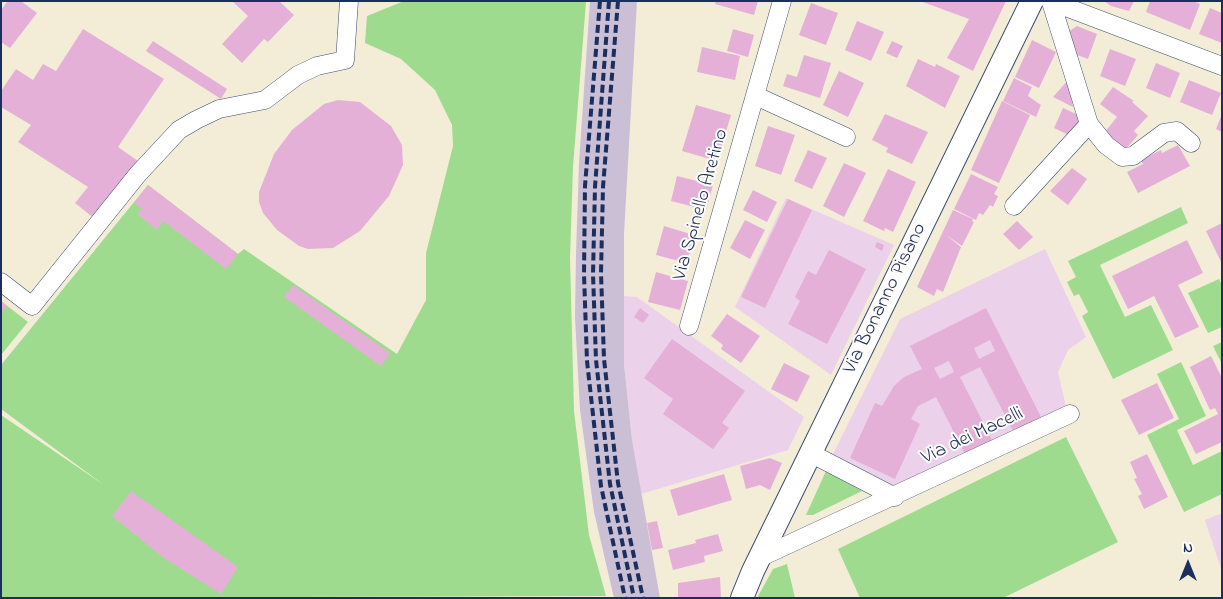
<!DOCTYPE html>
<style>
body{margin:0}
#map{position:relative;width:1223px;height:599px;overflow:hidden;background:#f3edd8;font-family:"Indie Flower",sans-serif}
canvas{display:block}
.frame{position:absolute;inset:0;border:2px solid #1b2f5e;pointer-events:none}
.north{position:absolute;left:1163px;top:539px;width:50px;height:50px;-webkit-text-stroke:4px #fdfcf7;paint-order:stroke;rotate:0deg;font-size:14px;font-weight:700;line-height:20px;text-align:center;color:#1b2f5e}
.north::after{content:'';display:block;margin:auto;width:18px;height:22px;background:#1b2f5e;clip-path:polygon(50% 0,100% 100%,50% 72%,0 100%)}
</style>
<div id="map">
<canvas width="1223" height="599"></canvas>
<div class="frame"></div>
<div class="north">N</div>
</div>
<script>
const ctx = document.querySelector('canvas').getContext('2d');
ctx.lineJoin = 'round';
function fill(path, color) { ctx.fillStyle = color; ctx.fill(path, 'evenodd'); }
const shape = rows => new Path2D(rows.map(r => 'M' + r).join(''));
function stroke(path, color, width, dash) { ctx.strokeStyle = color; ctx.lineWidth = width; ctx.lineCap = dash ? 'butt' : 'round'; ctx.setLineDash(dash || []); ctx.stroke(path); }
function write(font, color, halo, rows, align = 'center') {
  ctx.font = font + ' "Indie Flower",sans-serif'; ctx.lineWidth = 4; ctx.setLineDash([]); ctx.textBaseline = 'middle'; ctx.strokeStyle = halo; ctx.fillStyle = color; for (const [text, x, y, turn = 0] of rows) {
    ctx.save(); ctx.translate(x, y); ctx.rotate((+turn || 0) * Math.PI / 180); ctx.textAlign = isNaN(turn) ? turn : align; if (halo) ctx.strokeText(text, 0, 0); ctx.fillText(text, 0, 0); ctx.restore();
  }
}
fill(shape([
 [786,198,894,245,831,375,735,307],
 [1045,249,1086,337,1068,350,1058,372,1067,411,900,489,833,454,900,319],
 [623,296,637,297,804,417,788,450,641,494,632,440,624,364],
 [1222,513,1222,572,1205,520]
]), '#ecd1ea');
fill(shape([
 [590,1,637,1,624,234,624,364,632,440,660,598,614,598,594,512,580,410,575,317,576,254,579,163]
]), '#cbbfd5');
fill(shape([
 [404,1,586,2,573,167,570,258,574,411,589,535,606,596,1,598,1,415,104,485,1,409,1,365,148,185,238,254,244,249,397,354,426,300,426,253,453,146,452,125,435,90,401,59,365,43,367,16],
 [1181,207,1188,223,1100,265,1125,317,1151,305,1173,350,1113,379,1082,316,1088,312,1079,294,1074,296,1067,282,1076,277,1068,261],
 [1219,279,1222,285,1222,327,1208,333,1188,293],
 [1,301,28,322,1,355],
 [1222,342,1222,364,1213,346],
 [1181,362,1206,416,1177,430,1193,465,1222,451,1222,494,1184,512,1147,435,1179,419,1157,374],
 [1066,437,1118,542,1003,598,860,598,838,549],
 [826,471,862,491,813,515,806,515],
 [787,564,795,598,757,598,773,569]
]), '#9fdb8f');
fill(shape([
 [8,1,21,1,37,13,10,48,1,42,1,10],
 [232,1,279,1,294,15,268,42,264,39,242,63,222,44,248,16],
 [716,1,758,1,754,15,715,4],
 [920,1,1006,1,973,71,947,58,969,19],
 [1104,1,1134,1,1129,11,1111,6],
 [1150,1,1193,1,1200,4,1190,30,1146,12],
 [811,3,838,13,826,45,799,35],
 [1210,8,1222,13,1222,43,1199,34],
 [857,21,884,32,871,61,845,50],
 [1077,26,1097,34,1088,59,1072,53,1065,34],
 [83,29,164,79,118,147,138,161,95,219,75,203,88,187,18,142,31,125,1,107,1,91,16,69,33,80,43,64,56,71],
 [733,29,754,35,748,57,727,51],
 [1032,40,1056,52,1039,88,1015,77],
 [153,41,227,89,221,99,146,51],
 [892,41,903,46,897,58,886,53],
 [702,47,740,56,735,80,697,72],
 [1110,49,1136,59,1125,86,1100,76],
 [804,55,831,63,820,98,783,86,787,74,797,77],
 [918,59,935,67,936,64,960,76,945,108,906,86],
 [1156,63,1180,73,1170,98,1146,88],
 [839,71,864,83,848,117,823,105],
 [1014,78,1032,87,1028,96,1041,105,1036,117,1003,101],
 [1068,80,1073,107,1053,97],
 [1189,80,1221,93,1212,115,1180,102],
 [1113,87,1134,101,1132,102,1148,116,1134,131,1138,135,1125,150,1104,133,1117,117,1100,104],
 [338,100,360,102,391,126,402,145,403,165,389,196,360,231,333,248,308,249,299,246,277,230,263,213,259,202,259,192,274,154,292,130,324,104],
 [1002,101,1030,115,999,183,971,170],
 [696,105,731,115,717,161,682,151],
 [1063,108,1083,117,1073,137,1054,128],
 [885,114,928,132,912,164,886,152,888,148,872,140],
 [1222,114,1222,132,1216,129],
 [768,126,795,135,781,175,755,166],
 [1178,145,1190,166,1138,193,1127,172,1143,164,1141,160,1161,150,1162,153],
 [808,150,827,158,812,189,794,181],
 [844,163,866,173,844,217,823,206],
 [1072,168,1087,179,1068,205,1050,191],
 [888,169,916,182,893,232,885,228,884,231,863,221],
 [971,174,998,187,994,194,998,196,993,207,990,205,983,215,979,213,976,220,954,209],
 [677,176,713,185,706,210,671,201],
 [148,185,238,254,226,269,163,221,157,230,137,214,142,209,134,203],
 [753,190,777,202,767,222,743,210],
 [788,199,812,210,765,308,741,297],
 [953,210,973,219,972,221,974,222,962,246,946,235,961,247,943,292,937,289,934,296,917,287],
 [745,220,765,230,750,259,730,248],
 [1017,221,1033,237,1019,250,1003,234],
 [1222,223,1222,264,1206,231],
 [664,226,694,235,687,263,656,255],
 [1187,240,1203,273,1178,285,1199,327,1175,338,1154,296,1128,309,1112,276],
 [877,242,884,245,882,251,875,247],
 [829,250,866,269,827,344,788,324,800,301,795,297,808,271,816,275],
 [656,272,688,281,680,310,648,302],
 [293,285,390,353,381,366,284,297],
 [1,301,7,306,1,313],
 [640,308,649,315,643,323,634,317],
 [986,308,1042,419,1014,433,980,367,960,377,994,444,967,458,936,397,918,406,911,419,920,424,895,479,850,458,875,403,882,406,894,386,904,377,922,369,910,346],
 [990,340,995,351,979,359,974,348],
 [949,361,954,372,940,379,934,368],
 [727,314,760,336,741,363,721,349,723,345,711,336],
 [672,339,745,391,722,423,729,428,713,449,663,414,673,399,644,378],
 [1211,356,1222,378,1222,442,1196,454,1184,431,1218,414,1215,408,1210,410,1190,367],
 [784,363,810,376,797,402,771,389],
 [1157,383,1174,418,1139,435,1121,400],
 [1147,454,1168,497,1144,509,1138,496,1142,494,1134,479,1137,478,1130,462],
 [770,458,782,463,770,490,760,485,746,489,740,466],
 [724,474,732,500,678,516,670,490],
 [131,491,238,567,221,594,164,558,112,516],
 [657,521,663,548,652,550,647,523],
 [718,534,723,551,704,556,705,562,673,570,668,550,696,543,695,540],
 [720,577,721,598,678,598,678,583]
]), '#e5b0d7');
const minor = shape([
 [1050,1,1222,66],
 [756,96,846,137],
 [1089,124,1106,145,1122,157,1133,156,1164,133,1177,131,1191,143],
 [1014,206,1089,124,1051,2],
 [1,282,32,306,138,174,179,130,196,120,219,109,265,100,298,75,317,66,345,60,349,1],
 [689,326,782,1],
 [810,453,895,497],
 [759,558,1070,414]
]);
const major = shape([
 [742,598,753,571,1032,1]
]);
stroke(minor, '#3b4c70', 19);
stroke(major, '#3b4c70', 24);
stroke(minor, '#fff', 18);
stroke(major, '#fff', 22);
stroke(shape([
 [600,1,585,186,584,274,587,361,601,486,625,598],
 [609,1,595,187,593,274,596,360,610,484,634,598],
 [618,1,603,187,601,273,604,359,618,483,643,598]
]), '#1b2f5e', 4, [8, 4]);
write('20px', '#1b2f5e', '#fdfcf7', [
 ["Via Spinello Aretino",702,205,-74],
 ["Via Bonanno Pisano",886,299,-64],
 ["Via dei Macelli",973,437,-25]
]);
</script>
